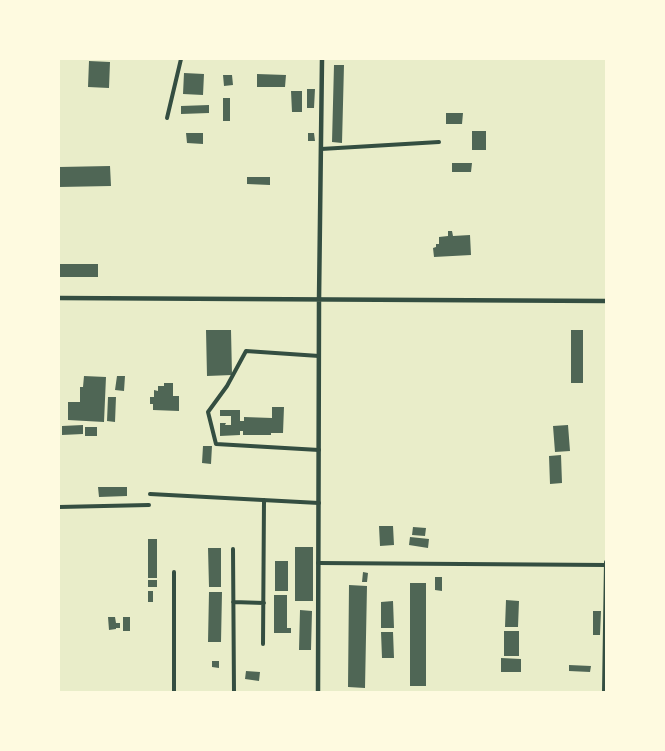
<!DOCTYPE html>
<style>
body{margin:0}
#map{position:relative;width:665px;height:751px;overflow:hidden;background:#e9edc9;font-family:Montserrat,sans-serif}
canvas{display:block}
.frame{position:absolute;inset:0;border:60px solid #fefae0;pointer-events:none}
</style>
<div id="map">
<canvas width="665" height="751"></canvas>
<div class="frame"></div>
</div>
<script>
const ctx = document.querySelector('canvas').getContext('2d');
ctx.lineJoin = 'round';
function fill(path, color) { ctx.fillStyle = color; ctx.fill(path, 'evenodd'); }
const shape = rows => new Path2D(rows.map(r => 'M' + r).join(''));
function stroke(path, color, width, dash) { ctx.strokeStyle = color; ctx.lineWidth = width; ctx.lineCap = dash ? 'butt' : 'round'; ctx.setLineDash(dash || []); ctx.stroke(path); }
fill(shape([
 [89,61,110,62,109,88,88,87],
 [334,65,344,65,342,143,332,142],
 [184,73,204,74,203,95,183,94],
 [257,74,286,75,285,87,257,87],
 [223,75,232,75,233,85,224,86],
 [307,89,315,89,314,108,307,108],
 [291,91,302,91,302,112,292,112],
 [223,98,230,98,230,121,223,121],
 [209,105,209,113,181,114,181,106],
 [446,113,463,113,462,124,446,124],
 [472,131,486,131,486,150,472,150],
 [186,133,203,133,203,144,187,143],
 [308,133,314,133,315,141,308,141],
 [452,163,472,163,471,172,452,172],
 [110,166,111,186,59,187,59,167],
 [247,177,270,177,270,185,247,184],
 [448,231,452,231,453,236,470,235,471,255,434,257,433,248,436,247,436,244,439,244,439,237,448,236],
 [59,264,98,264,98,277,59,277],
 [206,330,231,330,232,375,207,376],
 [571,330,583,330,583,383,571,383],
 [84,376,106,377,104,422,68,420,68,402,80,402,80,387,83,387],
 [117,376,125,376,124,391,115,390],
 [164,383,173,383,173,396,179,396,179,411,153,410,153,404,150,404,150,397,154,397,154,390,158,391,158,386,164,386],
 [108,397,116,397,115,422,107,421],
 [272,407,284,407,283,433,271,433,271,435,243,435,243,431,240,431,240,435,220,436,220,423,226,423,225,425,231,425,231,416,220,416,220,410,240,410,240,421,244,421,244,417,272,418],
 [83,425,83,434,62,435,62,426],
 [568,425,570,451,555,452,553,426],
 [85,427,97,427,97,436,85,436],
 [203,446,212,446,211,464,202,463],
 [561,455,562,483,550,484,549,456],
 [98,487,127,487,127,496,99,497],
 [379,526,393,526,394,545,380,546],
 [413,527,426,528,425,536,412,535],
 [410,537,429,539,428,548,409,545],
 [148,539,157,539,157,578,148,578],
 [295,547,313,547,313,601,295,601],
 [208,548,221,548,221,587,209,587],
 [275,561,288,561,288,591,275,591],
 [363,572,368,573,367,582,362,582],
 [435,577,442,577,442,591,435,590],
 [148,580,157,580,157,587,148,587],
 [410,583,426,583,426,686,410,686],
 [349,585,367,586,365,688,348,687],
 [148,591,153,591,153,602,148,602],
 [209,592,222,592,221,642,208,642],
 [274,595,287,595,287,628,291,628,291,633,274,633],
 [506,600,519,601,518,627,505,627],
 [393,601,394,628,381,628,381,602],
 [300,610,312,611,311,650,299,650],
 [593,611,601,611,600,635,593,635],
 [108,617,115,617,116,623,120,623,120,628,116,628,116,629,109,630],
 [123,617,130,617,130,631,123,631],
 [504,631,519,631,519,656,504,656],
 [381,632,393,632,394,658,382,658],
 [501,658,521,659,521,672,501,672],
 [212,661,219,661,219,668,212,667],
 [569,665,591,666,590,672,569,671],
 [246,671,260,672,259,681,245,679]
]), '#4f6655');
stroke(shape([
 [167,118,181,59],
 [321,149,439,142],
 [319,450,216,444,208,412,227,386,246,351,319,356],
 [150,494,319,503],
 [59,507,149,505],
 [233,549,234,692],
 [318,563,606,565],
 [233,602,264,603],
 [263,644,264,500],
 [174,692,174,572],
 [604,692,606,562]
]), '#344e41', 4);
stroke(shape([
 [59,298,606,301],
 [318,692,319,300,322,59]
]), '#344e41', 4.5);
</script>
